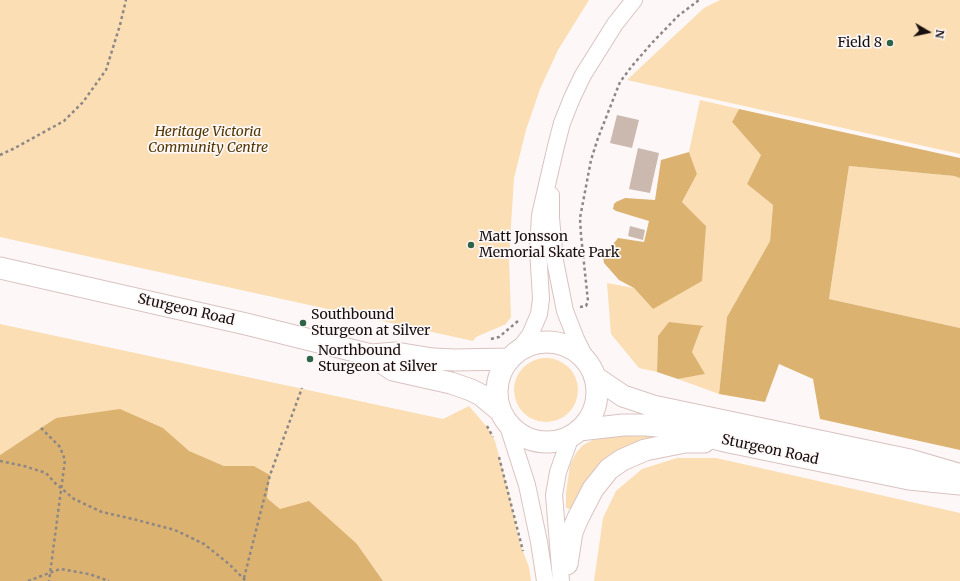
<!DOCTYPE html>
<style>
body{margin:0}
#map{position:relative;width:960px;height:581px;overflow:hidden;background:#fdf8f7;font-family:Merriweather,serif}
canvas{display:block}
.north{position:absolute;left:908px;top:12px;width:40px;height:40px;-webkit-text-stroke:3px #fdf8f7;paint-order:stroke;rotate:99deg;font-size:11px;font-weight:700;line-height:16px;text-align:center;color:#17100f}
.north::after{content:'';display:block;margin:auto;width:14px;height:18px;background:#17100f;clip-path:polygon(50% 0,100% 100%,50% 72%,0 100%)}
</style>
<div id="map">
<canvas width="960" height="581"></canvas>
<div class="north">N</div>
</div>
<script>
const ctx = document.querySelector('canvas').getContext('2d');
ctx.lineJoin = 'round';
function fill(path, color) { ctx.fillStyle = color; ctx.fill(path, 'evenodd'); }
const shape = rows => new Path2D(rows.map(r => 'M' + r).join(''));
function stroke(path, color, width, dash) { ctx.strokeStyle = color; ctx.lineWidth = width; ctx.lineCap = dash ? 'butt' : 'round'; ctx.setLineDash(dash || []); ctx.stroke(path); }
function write(font, color, halo, rows, align = 'center') {
  ctx.font = font + ' Merriweather,serif'; ctx.lineWidth = 3.5; ctx.setLineDash([]); ctx.textBaseline = 'middle'; ctx.strokeStyle = halo; ctx.fillStyle = color; for (const [text, x, y, turn = 0] of rows) {
    ctx.save(); ctx.translate(x, y); ctx.rotate((+turn || 0) * Math.PI / 180); ctx.textAlign = isNaN(turn) ? turn : align; if (halo) ctx.strokeText(text, 0, 0); ctx.fillText(text, 0, 0); ctx.restore();
  }
}
fill(shape([
 [0,0,589,0,558,50,540,89,526,130,514,178,509,258,511,317,506,324,476,337,473,341,0,237],
 [720,0,960,0,960,154,627,80,704,8],
 [700,100,739,109,732,122,761,155,747,184,773,205,770,241,727,317,719,394,678,379,704,374,692,352,701,328,703,327,658,336,657,372,639,368,611,334,607,283,634,288,653,309,706,226,682,202,697,174,689,152],
 [849,166,954,176,960,178,960,328,829,299],
 [0,324,443,419,469,406,487,427,495,441,510,498,520,544,529,567,531,581,383,581,357,544,280,509,267,498,270,475,254,466,224,466,188,451,163,428,56,418,0,455],
 '514 390a32 32 0 1 1 64 0a32 32 0 1 1-64 0Z',
 [652,434,652,438,629,445,605,461,571,509,566,508,566,493,570,465,576,453,583,445,597,438,610,436],
 [677,458,716,458,960,513,960,581,594,581,603,518,616,491,642,469]
]), '#fbdeb3');
fill(shape([
 [739,109,960,158,960,178,954,176,849,166,829,299,960,328,960,450,820,419,813,379,779,364,765,402,719,394,727,317,770,241,773,205,747,184,761,155,732,122],
 [689,152,697,174,682,202,706,226,702,281,653,309,634,288,619,280,604,263,603,257,618,238,644,242,649,221,616,211,613,209,614,204,616,202,625,198,655,200,661,160],
 [669,322,704,326,701,328,692,352,705,374,678,379,657,372,658,336],
 [120,409,163,428,189,451,224,466,254,466,270,475,267,498,280,509,309,501,357,544,383,581,0,581,0,455,56,418]
]), '#dcb270');
fill(shape([
 [617,115,639,120,632,148,610,143],
 [638,148,659,153,650,193,629,189],
 [630,226,645,230,643,240,628,236]
]), '#cbb8ae');
const minor = shape([
 [551,195,551,218,555,261,565,311,576,339,587,361],
 [520,348,530,335,539,314,541,299,538,249,540,215,556,146,562,123,572,98,583,75,615,24,634,0],
 [507,423,527,485,539,542,545,581],
 [561,581,554,495,558,472,571,436]
]);
const major = shape([
 [0,268,246,324,371,355,393,370,451,383,471,390,481,395,500,411],
 '497 392a50 50 0 1 1 100 0a50 50 0 1 1-100 0Z',
 [371,355,396,353,433,359,455,360,508,359],
 [595,377,623,396,653,406,910,460,958,474],
 [579,430,623,425,646,425,668,427,729,442,909,479,960,484],
 [567,564,572,532,578,518,593,489,609,469,622,460,645,450,685,442,704,442]
]);
stroke(minor, '#d9c3c1', 18);
stroke(major, '#d9c3c1', 23);
stroke(shape([
 [0,155,13,149,64,121,83,102,106,70,120,25,126,0],
 [580,307,586,306,588,301,581,235,580,218,591,160,598,138,620,82,632,66,651,44,678,16,699,0],
 [491,339,499,337,518,321],
 [487,426,493,437],
 [41,428,60,447,65,460,49,581],
 [499,457,523,551],
 [0,461,24,466,46,473,55,483,74,499,102,512,133,519,175,530,204,544,229,564,246,581],
 [244,578,270,475,302,388],
 [28,581,60,569,89,574,109,581]
]), '#8d8786', 2.5, [3, 3]);
stroke(minor, '#fff', 16);
stroke(major, '#fff', 21);
for (const [x, y, r, color] of [
 [890,43,4,"#2f6348"],
 [471,245,4,"#2f6348"],
 [303,323,4,"#2f6348"],
 [310,359,4,"#2f6348"]
]) { const dot = new Path2D(); dot.arc(x, y, r, 0, 2 * Math.PI); ctx.fillStyle = color; ctx.fill(dot); stroke(dot, '#fdf8f7', 1.5); }
write('14px', '#17100f', '#fdf8f7', [
 ["Field 8",882,43,"right"],
 ["Matt Jonsson",479,237],
 ["Memorial Skate Park",479,253],
 ["Southbound",311,315],
 ["Sturgeon at Silver",311,331],
 ["Northbound",318,351],
 ["Sturgeon at Silver",318,367]
], 'left');
write('italic 14px', '#523600', '#fdf8f7', [
 ["Heritage Victoria",208,132],
 ["Community Centre",208,148]
]);
write('14px', '#17100f', '#fdf8f7', [
 ["Sturgeon Road",186,310,13],
 ["Sturgeon Road",770,450,12]
]);
</script>
